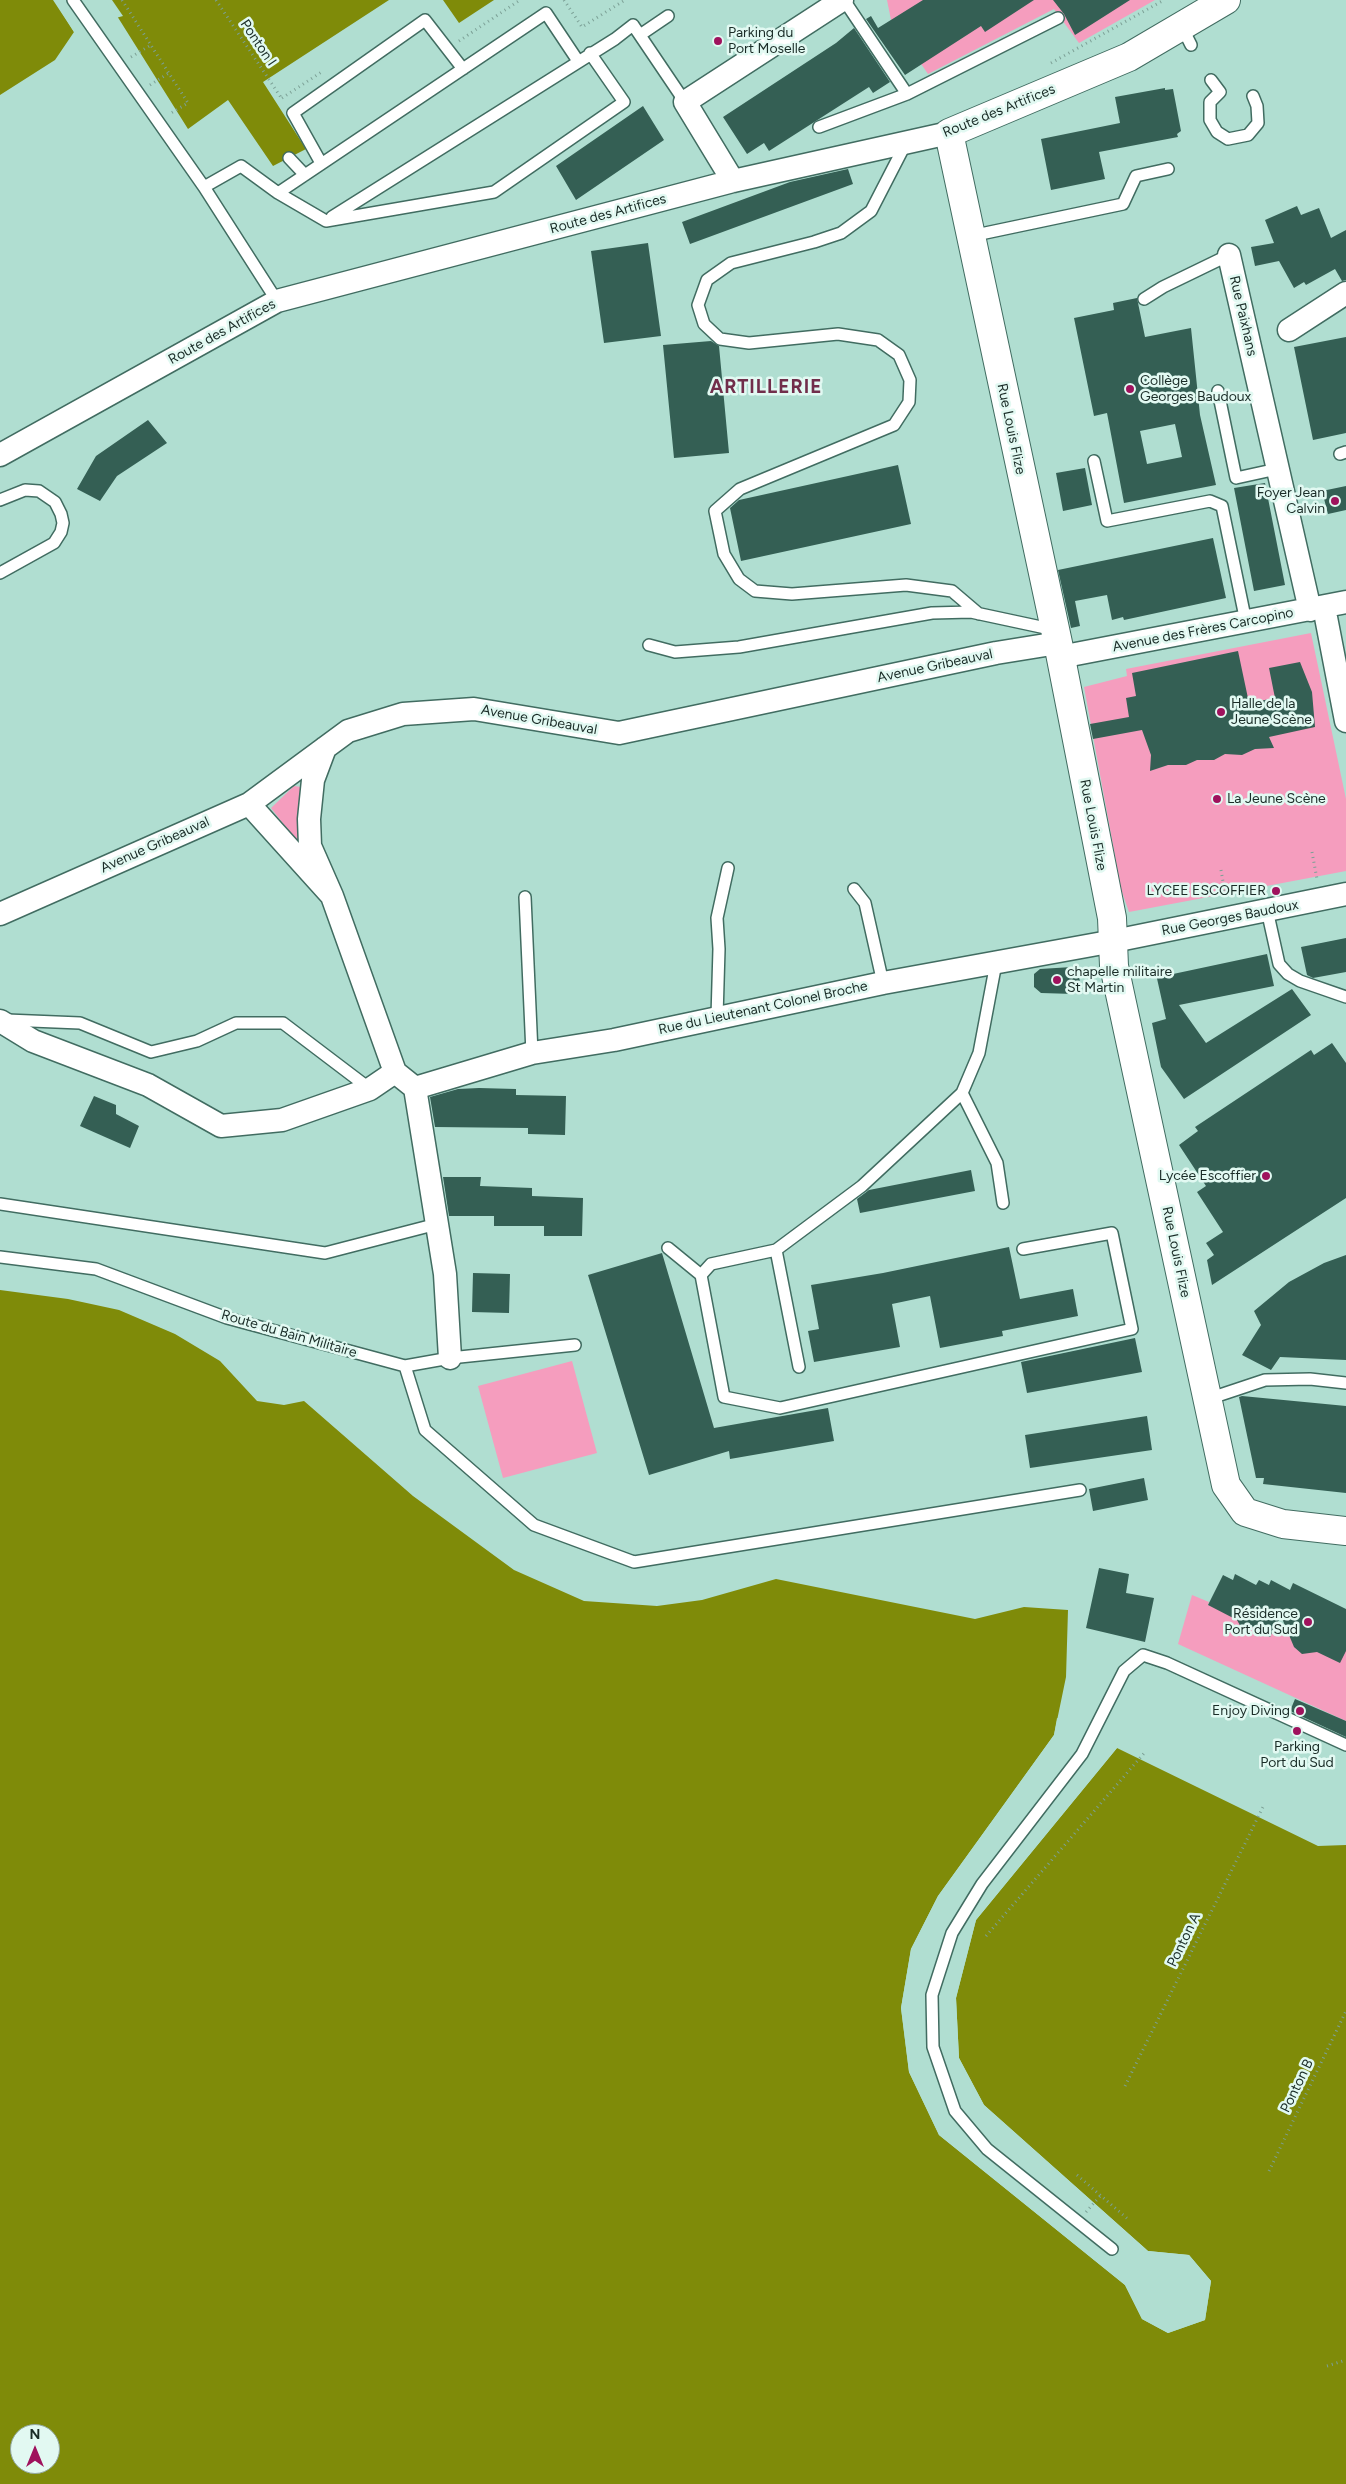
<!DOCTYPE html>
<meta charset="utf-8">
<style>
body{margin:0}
#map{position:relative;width:1346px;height:2484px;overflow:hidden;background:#b0ded1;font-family:Figtree,sans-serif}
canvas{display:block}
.north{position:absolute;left:10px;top:2424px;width:50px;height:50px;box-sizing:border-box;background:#e2f9f2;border:1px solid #92a7a1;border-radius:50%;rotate:0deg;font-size:14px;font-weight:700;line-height:20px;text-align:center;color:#1a2c27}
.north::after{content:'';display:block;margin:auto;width:18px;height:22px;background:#9f125d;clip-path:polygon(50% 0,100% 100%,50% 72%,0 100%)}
</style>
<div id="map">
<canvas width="1346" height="2484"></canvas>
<div class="north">N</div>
</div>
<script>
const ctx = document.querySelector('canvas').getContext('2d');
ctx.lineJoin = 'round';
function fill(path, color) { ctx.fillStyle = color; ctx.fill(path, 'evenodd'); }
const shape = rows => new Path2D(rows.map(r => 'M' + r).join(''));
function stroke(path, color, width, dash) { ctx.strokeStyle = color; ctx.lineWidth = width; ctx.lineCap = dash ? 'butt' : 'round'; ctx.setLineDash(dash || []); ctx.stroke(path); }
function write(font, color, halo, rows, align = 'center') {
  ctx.font = font + ' Figtree,sans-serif'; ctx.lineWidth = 5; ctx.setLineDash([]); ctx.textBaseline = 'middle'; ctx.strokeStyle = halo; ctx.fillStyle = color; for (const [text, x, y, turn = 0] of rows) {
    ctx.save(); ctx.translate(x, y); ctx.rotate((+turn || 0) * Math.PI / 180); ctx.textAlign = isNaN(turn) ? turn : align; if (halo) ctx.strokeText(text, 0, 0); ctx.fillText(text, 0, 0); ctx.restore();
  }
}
fill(shape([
 [887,0,1155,0,1079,43,1054,9,928,74,891,20],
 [1311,633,1346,799,1346,871,1129,912,1121,889,1084,687,1127,676,1126,669],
 [294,786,301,787,312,861,271,808],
 [572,1361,597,1453,503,1478,478,1386],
 [1192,1595,1209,1602,1208,1605,1346,1650,1346,1721,1178,1644]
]), '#f59dbe');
fill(shape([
 [0,0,54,0,74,32,55,60,0,95],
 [107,0,389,0,263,82,306,149,273,166,228,100,188,129],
 [443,0,494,0,459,23],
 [0,1290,68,1299,119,1310,175,1334,220,1361,257,1401,284,1405,304,1401,413,1496,514,1570,584,1601,657,1606,702,1600,776,1579,975,1619,1024,1607,1068,1610,1066,1677,1054,1735,938,1896,911,1949,901,2008,909,2072,939,2135,1125,2285,1142,2319,1168,2333,1205,2320,1211,2281,1189,2255,1148,2251,984,2105,959,2058,956,1998,976,1920,1117,1748,1318,1846,1346,1845,1346,2484,0,2484],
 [20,2434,50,2434,50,2464,20,2464]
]), '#7f8b09');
fill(shape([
 [53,0,57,0,76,31,74,32],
 [105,0,112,0,123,16,116,18],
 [1057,1718,1060,1719,1056,1737,940,1897,913,1949,904,2008,912,2071,941,2134,1127,2283,1144,2317,1169,2330,1202,2319,1209,2282,1187,2258,1147,2253,982,2107,957,2059,954,1998,974,1918,1115,1747,1117,1748,976,1920,956,1998,959,2058,984,2105,1148,2251,1189,2255,1211,2281,1205,2320,1168,2333,1142,2319,1125,2285,939,2135,909,2072,901,2008,911,1949,938,1896,1054,1735]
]), '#b0ded1');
fill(shape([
 [923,0,1034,0,985,32,981,26,905,75,866,19,871,16,878,28],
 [1053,0,1130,0,1075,35,1064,14],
 [854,28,890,82,873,93,869,87,769,151,764,143,747,154,723,117,836,43],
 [1165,88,1165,90,1173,89,1181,131,1177,134,1178,137,1099,152,1105,179,1051,190,1041,139,1120,123,1115,97],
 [643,106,664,140,576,200,556,166],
 [848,169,853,184,690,244,682,222,790,182],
 [1297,206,1301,215,1319,208,1331,238,1346,230,1346,280,1342,281,1335,269,1306,285,1304,282,1294,288,1279,261,1255,266,1251,247,1274,243,1265,220],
 [648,243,661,336,604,343,591,251],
 [1137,298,1145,337,1191,328,1200,415,1216,485,1124,503,1107,413,1094,416,1074,318,1114,310,1113,303],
 [1175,424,1182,457,1147,464,1140,431],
 [1346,337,1346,433,1313,440,1294,347],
 [711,341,719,346,729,453,674,458,663,345],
 [148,420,167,443,117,476,100,501,77,489,96,456],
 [898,465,911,524,741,561,730,508,739,500],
 [1085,468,1092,505,1063,511,1056,473],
 [1265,483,1285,585,1254,591,1234,488],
 [1346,486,1346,510,1328,514,1322,491],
 [1213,538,1226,598,1124,620,1123,617,1112,620,1107,595,1075,601,1080,626,1071,628,1058,570],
 [1238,651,1249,703,1275,698,1269,668,1300,662,1312,692,1315,727,1269,737,1274,748,1255,749,1242,755,1225,754,1214,760,1197,760,1186,765,1168,765,1150,771,1151,755,1142,730,1093,739,1090,724,1129,717,1126,698,1136,696,1132,673],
 [1346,938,1346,972,1313,978,1307,975,1301,947],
 [1267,954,1274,986,1179,1005,1206,1043,1292,989,1311,1015,1184,1099,1161,1067,1152,1023,1166,1019,1156,974,1159,977],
 [1072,967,1079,970,1080,988,1074,994,1041,993,1034,987,1034,974,1040,969],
 [1332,1043,1346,1063,1346,1198,1212,1285,1207,1260,1214,1255,1206,1243,1223,1232,1197,1192,1206,1186,1179,1145,1198,1131,1195,1127,1311,1050,1314,1055],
 [479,1088,516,1089,516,1095,566,1096,565,1135,528,1134,528,1128,435,1127,430,1097,458,1089],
 [94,1096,116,1105,116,1114,139,1126,130,1148,80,1126],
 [971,1170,975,1191,860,1213,857,1199,869,1190],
 [443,1177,481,1177,480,1186,532,1188,532,1196,583,1198,582,1236,544,1236,544,1226,494,1226,494,1216,449,1216],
 [1009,1247,1020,1299,1073,1289,1078,1316,1002,1331,1003,1336,940,1348,930,1296,892,1304,900,1347,814,1362,808,1331,819,1329,811,1285,883,1273],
 [662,1253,714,1428,828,1408,834,1441,730,1459,729,1451,649,1475,588,1275],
 [1346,1255,1346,1360,1280,1357,1271,1370,1242,1355,1261,1325,1254,1311,1289,1282,1324,1263],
 [473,1273,510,1274,509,1313,472,1312],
 [1135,1338,1142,1372,1027,1393,1021,1362],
 [1242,1396,1346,1406,1346,1493,1263,1484,1264,1478,1256,1478,1239,1397],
 [1147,1416,1152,1450,1030,1468,1025,1435],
 [1144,1478,1148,1500,1093,1511,1089,1489],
 [1099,1568,1129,1574,1126,1593,1154,1598,1145,1642,1086,1628],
 [1235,1574,1256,1585,1259,1580,1269,1585,1271,1580,1290,1590,1293,1583,1346,1609,1346,1651,1340,1663,1317,1652,1302,1654,1294,1647,1281,1616,1270,1637,1252,1627,1242,1629,1237,1620,1208,1605,1223,1575,1233,1580],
 [1295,1699,1346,1721,1346,1737,1290,1711]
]), '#345f54');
const service = shape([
 [73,0,204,187,277,301],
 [844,0,907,94],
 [1182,27,1191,45],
 [640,35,668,16],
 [1211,80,1220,92,1210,102,1210,120,1217,132,1228,139,1248,135,1258,123,1257,106,1253,96],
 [819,127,907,94,1058,18],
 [906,143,871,211,841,233,814,242,731,263,707,280,698,305,704,324,720,339,749,343,838,334,878,340,899,355,910,380,909,402,894,425,740,489,715,511,724,554,739,579,755,591,792,594,906,585,952,591,979,614],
 [289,158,305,175],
 [321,163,293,113,425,20,463,69],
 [204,187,241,166,278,193,326,221,494,192,624,102,590,53],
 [278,193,546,13,578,61],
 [332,217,615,39,633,25,685,102],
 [971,236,1123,204,1136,176,1168,169],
 [1144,299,1163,287,1229,255],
 [1218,391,1236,478,1277,469],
 [1340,454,1346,452],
 [1094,461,1107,521,1210,501,1222,506,1246,622],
 [0,500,25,490,39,491,55,502,61,514,63,523,61,532,54,543,0,573],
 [649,645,675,652,739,647,932,613,971,612,1055,630],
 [854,889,865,903,883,983],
 [525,897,532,1053],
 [1267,910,1279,964,1288,974,1300,981,1346,997],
 [717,1017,719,949,717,918,728,868],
 [7,1020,80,1023,151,1052,197,1041,236,1023,283,1023,370,1089],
 [962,1093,997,1163,1003,1203],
 [0,1204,325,1253,437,1224],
 [668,1248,701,1275,711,1264,776,1250,862,1186,962,1093,979,1053,996,963],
 [776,1250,799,1367],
 [0,1257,96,1269,227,1318,405,1366,450,1358,575,1345],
 [701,1275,724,1397,780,1408,1132,1329,1112,1233,1023,1249],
 [405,1366,425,1430,534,1525,634,1562,1080,1490],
 [1208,1399,1265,1380,1310,1379,1346,1383],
 [1112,2249,987,2149,955,2111,933,2047,932,1995,952,1933,982,1884,1082,1754,1124,1671,1143,1655,1167,1663,1346,1745]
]);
const minor = shape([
 [733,181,685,102,842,0],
 [1229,255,1310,610],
 [1289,330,1346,293],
 [0,455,277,301,733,181,949,133],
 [1324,607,1346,721],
 [1060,657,1346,602],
 [249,804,332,896,310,846,309,819,313,780,325,748],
 [332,896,395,1072,415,1088,445,1274,450,1358],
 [0,914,249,804,348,731,403,714,474,709,619,733,996,653,1058,643],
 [0,1021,33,1041,148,1085,221,1126,282,1120,370,1089,395,1072],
 [415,1088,532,1053,614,1040,883,983,1114,941,1346,894]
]);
const tertiary = shape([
 [1226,0,1129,57,949,133,1058,643,1112,918,1114,966,1226,1485,1245,1512,1283,1524,1346,1531]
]);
stroke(service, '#416c61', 14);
stroke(minor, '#416c61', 25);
stroke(tertiary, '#416c61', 30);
stroke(shape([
 [122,0,188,103,171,113],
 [216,0,282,99],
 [564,0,582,27,625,0],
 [459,41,520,0],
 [131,57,151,45],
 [1051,63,1164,0],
 [150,85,169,73],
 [282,98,323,71],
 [1312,852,1317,879],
 [1221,870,1226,899],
 [986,1936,1146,1751],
 [1125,2086,1264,1805],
 [1269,2171,1346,2011],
 [1077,2175,1129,2220],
 [1086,2212,1101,2195],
 [1327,2366,1346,2360]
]), '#7ca096', 3, [1, 4]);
stroke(service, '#fff', 11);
stroke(minor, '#fff', 22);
stroke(tertiary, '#fff', 28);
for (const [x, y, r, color] of [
 [718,41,5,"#9f125d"],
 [1130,389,5,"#9f125d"],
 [1335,501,5,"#9f125d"],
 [1221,712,5,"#9f125d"],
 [1217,799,5,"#9f125d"],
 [1276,891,5,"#9f125d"],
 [1057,980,5,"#9f125d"],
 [1266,1176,5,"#9f125d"],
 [1308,1622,5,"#9f125d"],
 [1300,1711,5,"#9f125d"],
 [1297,1731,5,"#9f125d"]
]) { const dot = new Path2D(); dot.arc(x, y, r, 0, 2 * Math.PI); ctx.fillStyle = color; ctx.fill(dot); stroke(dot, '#e2f9f2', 2); }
write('14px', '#1a2c27', '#e2f9f2', [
 ["Parking du",728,33],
 ["Port Moselle",728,49],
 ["Collège",1140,381],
 ["Georges Baudoux",1140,397],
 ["Foyer Jean",1325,493,"right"],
 ["Calvin",1325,509,"right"],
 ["Halle de la",1231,704],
 ["Jeune Scène",1231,720],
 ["La Jeune Scène",1227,799],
 ["LYCEE ESCOFFIER",1266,891,"right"],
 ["chapelle militaire",1067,972],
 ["St Martin",1067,988],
 ["Lycée Escoffier",1256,1176,"right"],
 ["Résidence",1298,1614,"right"],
 ["Port du Sud",1298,1630,"right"],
 ["Enjoy Diving",1290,1711,"right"],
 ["Parking",1297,1747,"center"],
 ["Port du Sud",1297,1763,"center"]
], 'left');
write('14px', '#1a2c27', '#e2f9f2', [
 ["Ponton I",258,43,56],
 ["Route des Artifices",999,111,-22],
 ["Route des Artifices",608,214,-15],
 ["Rue Paixhans",1243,316,77],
 ["Route des Artifices",222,332,-29],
 ["Rue Louis Flize",1011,429,78],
 ["Avenue des Frères Carcopino",1203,630,-11],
 ["Avenue Gribeauval",935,666,-12],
 ["Avenue Gribeauval",539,720,10],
 ["Rue Louis Flize",1093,825,79],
 ["Avenue Gribeauval",155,845,-24],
 ["Rue Georges Baudoux",1230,918,-11],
 ["Rue du Lieutenant Colonel Broche",763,1008,-12],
 ["Rue Louis Flize",1176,1252,78],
 ["Route du Bain Militaire",289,1334,16],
 ["Ponton A",1184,1940,-64],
 ["Ponton B",1297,2086,-64]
]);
ctx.letterSpacing = '1px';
write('bold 19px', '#712e4b', '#e2f9f2', [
 ["ARTILLERIE",766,387]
]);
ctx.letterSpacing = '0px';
</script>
